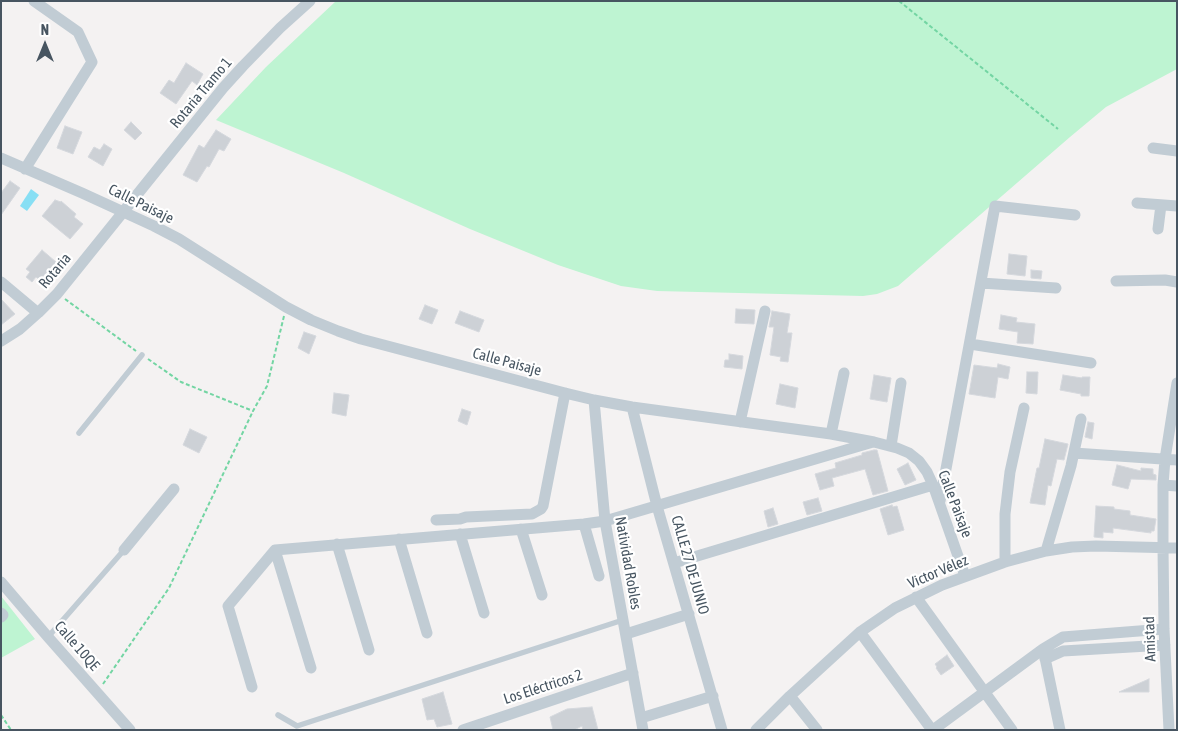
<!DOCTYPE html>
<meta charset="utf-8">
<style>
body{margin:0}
#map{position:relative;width:1178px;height:731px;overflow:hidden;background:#f4f2f2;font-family:"Asap Condensed",sans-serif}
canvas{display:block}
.frame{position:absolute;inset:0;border:2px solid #475561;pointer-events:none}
.north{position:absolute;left:20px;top:20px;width:50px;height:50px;-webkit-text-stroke:4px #fff;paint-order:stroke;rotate:0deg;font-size:14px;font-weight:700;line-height:20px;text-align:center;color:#475561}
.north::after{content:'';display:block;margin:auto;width:18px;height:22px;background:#475561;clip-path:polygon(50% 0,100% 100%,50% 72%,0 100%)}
</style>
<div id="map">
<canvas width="1178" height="731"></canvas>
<div class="frame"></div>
<div class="north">N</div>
</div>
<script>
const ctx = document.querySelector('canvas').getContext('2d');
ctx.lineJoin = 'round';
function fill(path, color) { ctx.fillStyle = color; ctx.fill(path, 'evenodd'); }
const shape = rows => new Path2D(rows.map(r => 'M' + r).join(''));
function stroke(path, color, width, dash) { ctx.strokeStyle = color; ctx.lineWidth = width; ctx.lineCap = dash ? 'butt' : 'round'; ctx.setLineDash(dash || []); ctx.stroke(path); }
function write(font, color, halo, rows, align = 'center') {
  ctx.font = font + ' "Asap Condensed",sans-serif'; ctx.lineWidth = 4.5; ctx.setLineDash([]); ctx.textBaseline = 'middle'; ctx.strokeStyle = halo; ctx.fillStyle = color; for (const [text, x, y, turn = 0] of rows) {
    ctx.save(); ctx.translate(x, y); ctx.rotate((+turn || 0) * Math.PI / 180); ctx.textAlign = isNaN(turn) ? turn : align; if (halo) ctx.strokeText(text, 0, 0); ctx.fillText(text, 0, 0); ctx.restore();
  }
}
fill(shape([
 [336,1,1177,1,1177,69,1106,107,1070,137,898,286,877,294,863,296,657,291,621,286,558,265,470,229,344,173,216,120,266,67],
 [1,596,35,639,1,658]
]), '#bef4d2');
fill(shape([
 [31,189,39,195,27,211,20,206]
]), '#88dff4');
const building = shape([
 [186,63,203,74,197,85,192,81,176,104,160,93,169,80,174,83,186,63],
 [131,122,142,133,135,140,124,130,131,122],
 [65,126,82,132,73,154,57,148,65,126],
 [216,130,231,139,224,151,219,149,209,167,207,166,197,182,183,175,199,145,204,148,216,130],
 [104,144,112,149,103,166,88,157,94,147,100,150,104,144],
 [10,181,20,188,1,215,1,193,10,181],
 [55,200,61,202,61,201,76,214,74,217,83,224,70,239,42,216,55,200],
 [42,250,56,262,40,280,36,277,32,282,26,277,30,272,26,269,42,250],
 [1009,254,1027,256,1025,276,1007,274,1009,254],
 [1031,270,1042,271,1041,279,1031,278,1031,270],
 [1,299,15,314,1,325,1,299],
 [425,305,438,310,432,324,419,319,425,305],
 [736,309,755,310,754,324,735,323,736,309],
 [460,311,484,320,479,332,455,323,460,311],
 [772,311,790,314,787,333,792,333,788,362,780,361,781,357,770,355,774,327,769,327,772,311],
 [1001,315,1017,318,1016,322,1035,324,1033,344,1017,343,1018,332,999,329,1001,315],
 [304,332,316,336,309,354,298,348,304,332],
 [729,354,743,356,742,369,724,367,725,360,729,360,729,354],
 [998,364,1010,367,1008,379,998,377,995,398,969,394,974,365,997,368,998,364],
 [1027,372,1038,372,1037,394,1026,393,1027,372],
 [874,375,891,378,887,402,870,399,874,375],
 [1063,375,1082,378,1082,377,1090,377,1089,396,1081,396,1081,394,1060,390,1063,375],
 [780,384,798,388,795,408,776,404,780,384],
 [334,393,349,395,346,416,332,413,334,393],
 [462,409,471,412,467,425,458,421,462,409],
 [1088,422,1094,423,1092,439,1085,437,1088,422],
 [190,429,207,437,199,453,183,445,190,429],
 [1045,439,1068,444,1064,460,1057,459,1051,486,1048,485,1045,505,1030,503,1037,468,1039,468,1045,439],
 [874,450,877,450,888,491,873,495,865,469,832,478,834,486,820,490,815,474,836,468,835,463,862,455,862,453,874,450],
 [908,463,916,480,905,485,897,469,908,463],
 [1117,465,1141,471,1141,468,1153,469,1153,474,1156,475,1156,480,1131,479,1128,489,1112,485,1117,465],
 [818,498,822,511,807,515,803,502,818,498],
 [892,505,893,507,897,506,904,530,888,535,880,509,892,505],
 [1096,506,1114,507,1114,509,1130,511,1130,515,1156,519,1154,531,1151,531,1151,533,1113,528,1113,533,1103,532,1103,538,1094,537,1096,506],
 [773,508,778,524,768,527,764,511,773,508],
 [947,655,954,666,941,675,936,668,937,667,935,664,947,655],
 [1149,679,1149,692,1119,692,1149,679],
 [443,692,452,724,437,727,434,719,427,720,422,699,443,692],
 [592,707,598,730,583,730,582,726,574,730,553,730,550,717,567,709,592,707]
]);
fill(building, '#cdd1d6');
stroke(building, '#d5d8dd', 1);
stroke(shape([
 [899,1,1058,129],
 [65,299,136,351],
 [148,359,181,382,253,411,267,386,284,316],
 [103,684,169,588,253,411],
 [1,715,11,730]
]), '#73d5a3', 2, [4, 2.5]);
stroke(shape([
 [79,433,142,355],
 [48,637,124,550],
 [278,715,297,726,623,620]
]), '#c1ccd4', 5.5);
stroke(shape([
 [1153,148,1177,151],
 [1,158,82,193,154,226,179,239,286,307,311,320,338,331,361,339,565,393,594,400,632,407,831,434,874,442,897,448,909,453,919,461,927,472,933,485,965,576],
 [25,169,92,62,78,32,34,1],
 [1137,203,1177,206],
 [1158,229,1161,205],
 [1116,281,1165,280,1177,282],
 [1,282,38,313],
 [981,283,1056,288],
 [1,341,20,329,38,313,57,294,223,88,243,66,280,28,310,1],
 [970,344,1091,363],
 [594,400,605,521,643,730],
 [632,407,657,506,722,730],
 [740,422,765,311],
 [831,434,844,373],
 [891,446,901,383],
 [1074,453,1177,460],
 [1163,485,1177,486],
 [940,501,995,206,1075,215],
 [436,520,460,519,466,517,532,514,541,509,543,506,565,393],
 [584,524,599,576],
 [521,529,542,595],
 [460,534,484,613],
 [399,539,427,633],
 [337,544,369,650],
 [124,550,174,489],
 [275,550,311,668],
 [1046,551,1071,466,1081,419],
 [1005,562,1005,514,1010,472,1024,408],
 [674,563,933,485],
 [1,582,48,637,130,730],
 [916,597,1012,730],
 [1,613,3,615,1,617],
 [860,632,932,730],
 [626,634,689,614],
 [1044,653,1060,730],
 [1045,659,1063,651,1165,645],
 [252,687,228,606,275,550,584,524,605,521,873,442],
 [790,696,817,730],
 [641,718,713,696],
 [463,730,633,673],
 [756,730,790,696,860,632,895,608,942,585,1005,562,1046,551,1072,547,1096,546,1177,548],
 [933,730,1043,649,1063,637,1164,629],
 [1169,730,1164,629,1163,547,1163,485,1165,459,1177,383]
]), '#c1ccd4', 11);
write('15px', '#475561', '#fff', [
 ["Rotaria Tramo 1",201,93,-50],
 ["Calle Paisaje",141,204,26],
 ["Rotaria",55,271,-50],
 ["Calle Paisaje",507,362,15],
 ["Calle Paisaje",955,504,69],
 ["Natividad Robles",628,563,80],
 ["CALLE 27 DE JUNIO",690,565,74],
 ["Victor Vélez",938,572,-23],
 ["Amistad",1150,639,-92],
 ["Calle 10QE",77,646,49],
 ["Los Eléctricos 2",543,687,-18]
]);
</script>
